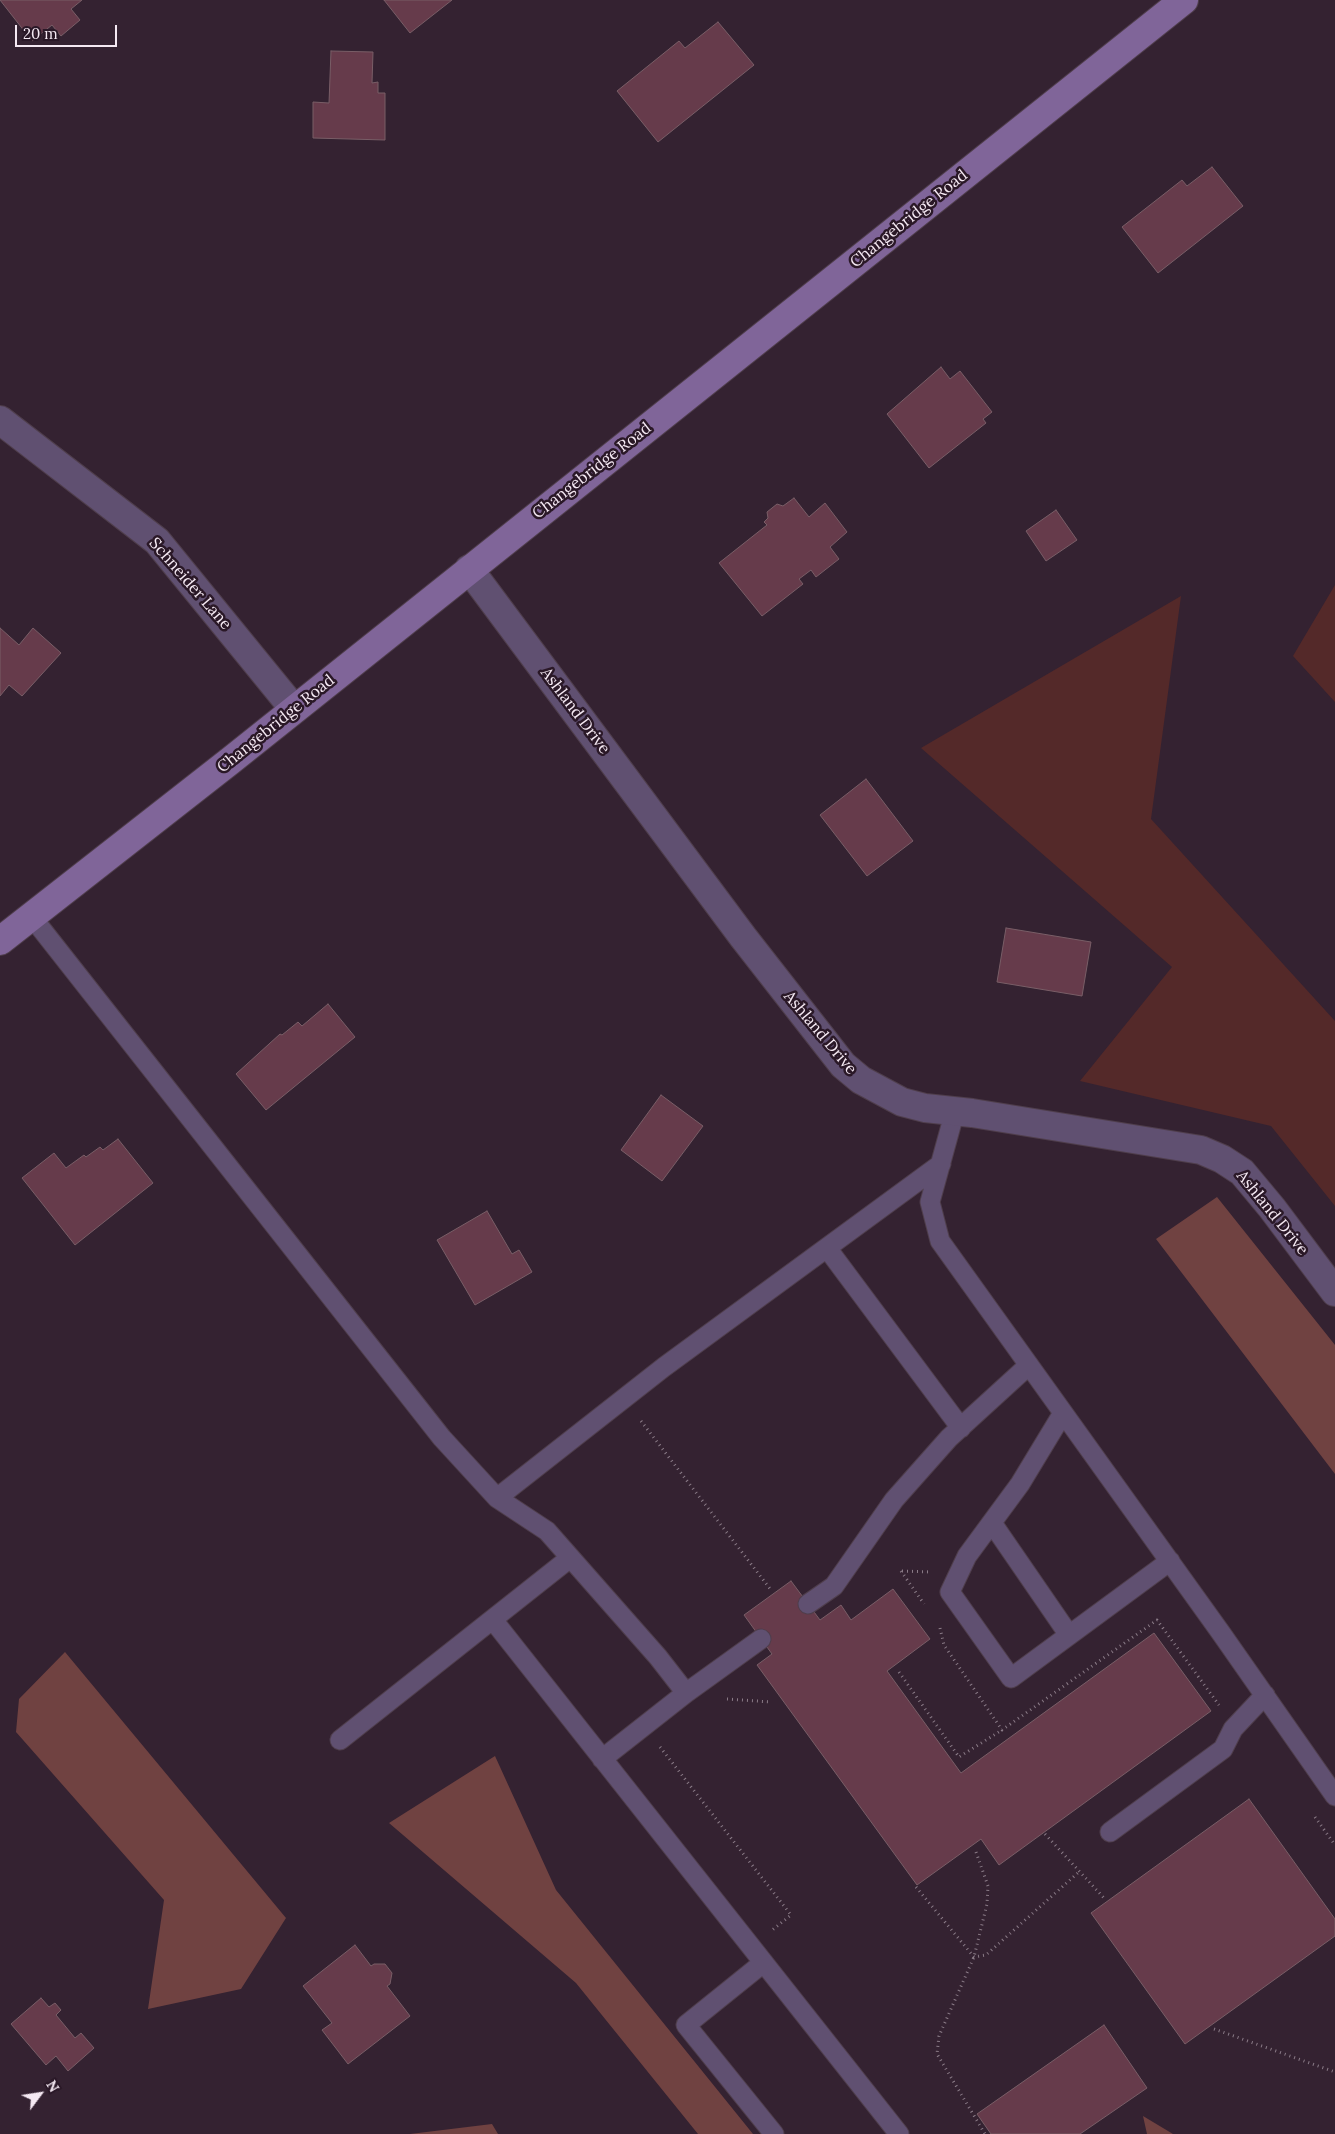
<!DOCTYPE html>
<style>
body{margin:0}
#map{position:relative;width:1335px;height:2134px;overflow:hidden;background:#342231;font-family:Lora,serif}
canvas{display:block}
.north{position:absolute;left:15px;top:2069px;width:50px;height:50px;-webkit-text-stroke:4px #2a1827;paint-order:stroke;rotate:59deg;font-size:14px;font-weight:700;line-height:20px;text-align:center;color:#f5e9f3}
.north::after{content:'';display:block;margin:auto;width:18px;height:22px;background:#f5e9f3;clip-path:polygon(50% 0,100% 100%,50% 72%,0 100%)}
.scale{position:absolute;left:15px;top:25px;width:102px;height:22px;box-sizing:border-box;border:2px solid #f5e9f3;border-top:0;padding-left:6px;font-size:15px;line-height:18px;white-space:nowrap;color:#f5e9f3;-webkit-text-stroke:4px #2a1827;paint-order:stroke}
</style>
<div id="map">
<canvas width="1335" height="2134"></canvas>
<div class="north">N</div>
<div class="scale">20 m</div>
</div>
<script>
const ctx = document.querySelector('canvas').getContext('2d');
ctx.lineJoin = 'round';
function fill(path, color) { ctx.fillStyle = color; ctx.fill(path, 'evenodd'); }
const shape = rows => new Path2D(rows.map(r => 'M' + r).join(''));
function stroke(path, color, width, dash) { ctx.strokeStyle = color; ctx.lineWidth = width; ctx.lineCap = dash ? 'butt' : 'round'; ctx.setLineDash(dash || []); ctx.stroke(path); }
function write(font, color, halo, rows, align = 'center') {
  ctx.font = font + ' Lora,serif'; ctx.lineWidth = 5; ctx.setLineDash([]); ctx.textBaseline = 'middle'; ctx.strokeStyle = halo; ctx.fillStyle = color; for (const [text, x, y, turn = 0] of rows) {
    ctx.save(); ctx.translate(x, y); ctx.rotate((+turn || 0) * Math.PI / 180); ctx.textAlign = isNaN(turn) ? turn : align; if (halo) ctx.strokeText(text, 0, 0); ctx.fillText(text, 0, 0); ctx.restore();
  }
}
fill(shape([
 [1335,585,1335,702,1293,656],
 [1181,596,1151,819,1335,1021,1335,1206,1271,1126,1080,1081,1172,967,921,748]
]), '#542929');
fill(shape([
 [1217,1197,1335,1345,1335,1474,1156,1239],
 [65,1652,286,1918,241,1989,148,2009,164,1900,16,1732,19,1699],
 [495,1756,556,1890,753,2134,698,2134,576,1983,389,1823],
 [1143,2116,1173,2134,1147,2134],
 [492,2124,498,2134,410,2134]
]), '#704241');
const building = shape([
 [0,0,82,0,71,9,80,20,61,36,52,25,32,41,0,0],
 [384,0,452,0,410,33,384,0],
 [718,22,754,65,658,142,617,91,679,41,685,48,718,22],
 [331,51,373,52,372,83,378,82,378,93,385,93,385,140,313,138,313,102,329,103,331,51],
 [1212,167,1243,206,1158,273,1122,227,1182,180,1187,186,1212,167],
 [941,367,950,379,960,371,992,412,983,419,986,423,929,468,887,414,941,367],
 [794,498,809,517,825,503,847,532,830,547,839,559,816,577,811,570,799,579,803,584,762,616,719,563,767,525,764,522,768,518,767,512,777,504,783,506,794,498],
 [1056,510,1077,540,1046,561,1026,531,1056,510],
 [0,628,19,645,33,628,61,653,22,696,9,685,0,696,0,628],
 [866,779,913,841,867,876,820,815,866,779],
 [1006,928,1091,942,1082,996,997,982,1006,928],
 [328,1004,355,1037,266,1110,236,1074,280,1034,282,1035,298,1022,302,1026,328,1004],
 [661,1095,703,1126,662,1181,621,1150,661,1095],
 [118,1139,153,1183,75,1245,22,1178,54,1153,66,1168,84,1155,86,1157,100,1147,103,1150,118,1139],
 [487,1211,512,1254,519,1250,532,1272,475,1305,437,1240,487,1211],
 [791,1581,820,1620,841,1605,851,1620,893,1589,930,1639,887,1671,961,1773,1154,1633,1211,1711,999,1865,981,1839,917,1885,757,1665,772,1654,744,1615,791,1581],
 [1249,1799,1335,1919,1335,1936,1185,2044,1091,1913,1249,1799],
 [355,1945,371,1966,374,1964,385,1964,392,1973,390,1984,387,1986,410,2016,348,2064,322,2030,332,2023,303,1986,355,1945],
 [41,1998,49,2007,55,2003,61,2010,56,2015,75,2038,81,2033,94,2048,68,2071,56,2056,46,2065,11,2024,41,1998],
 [1104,2025,1147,2088,1080,2134,991,2134,977,2114,1104,2025]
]);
fill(building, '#663b4b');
stroke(building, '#795e67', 1);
const lane = shape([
 [32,917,442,1438,497,1498,547,1531,658,1657,686,1693],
 [955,1111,930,1202,940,1241,1221,1633,1335,1796],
 [827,1248,961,1428],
 [1063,1413,1020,1484,967,1556,950,1592,1011,1678,1170,1561],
 [497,1498,664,1367,941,1164],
 [992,1523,1069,1635],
 [808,1604,834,1586,894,1500,949,1438,1029,1365],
 [493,1620,899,2134],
 [340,1740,570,1558],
 [602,1759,686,1693,761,1639],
 [1110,1832,1223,1749,1233,1729,1265,1695],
 [763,1963,686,2025,774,2134]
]);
const street = shape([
 [0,420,157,541,294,709],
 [469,569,743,937,843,1065,861,1080,902,1102,925,1108,972,1113,1201,1150,1222,1159,1242,1172,1272,1208,1335,1292]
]);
const secondary = shape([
 [0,941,230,761,1184,0]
]);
stroke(lane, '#4f3e4c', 21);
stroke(street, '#4f3e4c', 30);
stroke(secondary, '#4f3e4c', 30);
stroke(shape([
 [641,1421,771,1590],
 [901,1571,924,1604],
 [902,1571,931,1572],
 [940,1628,944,1645,1002,1730,1157,1620,1219,1705],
 [899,1672,959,1757,1002,1730],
 [727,1699,771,1702],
 [660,1747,791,1915,771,1931],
 [1315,1817,1335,1845],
 [1045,1834,1104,1898],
 [976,1852,988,1886,987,1904,974,1957,939,2036,937,2054,985,2134],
 [916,1887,974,1957,986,1955,1080,1871],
 [1214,2029,1335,2072]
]), '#8b7c88', 3, [1, 4]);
stroke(lane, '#605071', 19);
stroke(street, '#605071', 28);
stroke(secondary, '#806599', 28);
write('16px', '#f5e9f3', '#2a1827', [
 ["Changebridge Road",909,219,-39],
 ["Changebridge Road",592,471,-38],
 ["Schneider Lane",190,584,49],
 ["Ashland Drive",575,711,53],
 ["Changebridge Road",276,724,-39],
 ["Ashland Drive",820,1033,50],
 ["Ashland Drive",1272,1213,51]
]);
</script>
